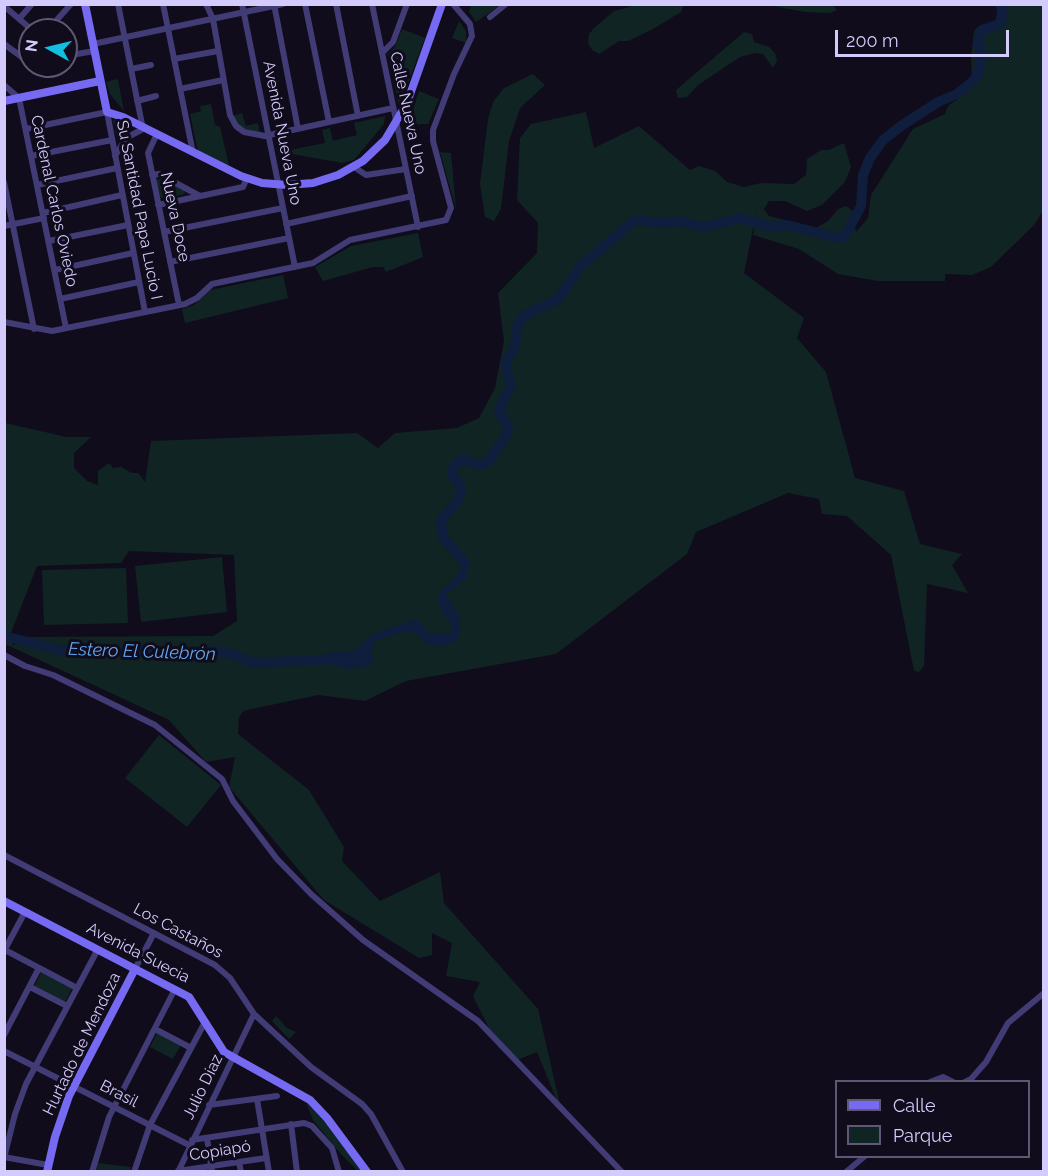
<!DOCTYPE html>
<meta charset="utf-8">
<style>
body{margin:0}
#map{position:relative;width:1048px;height:1176px;overflow:hidden;background:#100c1b;font-family:Raleway,sans-serif}
canvas{display:block}
.frame{position:absolute;inset:0;border:6px solid #d3cbfb;pointer-events:none}
.legend{position:absolute;left:835px;top:1080px;width:195px;height:78px;box-sizing:border-box;background:#100c1b;border:2px solid #5e5875;margin:0;padding:8px 10px;list-style:none;font-size:18px;color:#d3cbfb}
.legend li{display:flex;align-items:center;gap:12px;height:30px}
.legend b{width:30px;border:2px solid #5e5875}
.north{position:absolute;left:18px;top:18px;width:60px;height:60px;box-sizing:border-box;background:#100c1b;border:2px solid #5e5875;border-radius:50%;rotate:278deg;font-size:16px;font-weight:700;line-height:24px;text-align:center;color:#d3cbfb}
.north::after{content:'';display:block;margin:auto;width:21px;height:27px;background:#13bedf;clip-path:polygon(50% 0,100% 100%,50% 72%,0 100%)}
.scale{position:absolute;left:835px;top:30px;width:174px;height:27px;box-sizing:border-box;border:3px solid #d3cbfb;border-top:0;padding-left:8px;font-size:18px;line-height:21px;white-space:nowrap;color:#d3cbfb;-webkit-text-stroke:4px #100c1b;paint-order:stroke}
</style>
<div id="map">
<canvas width="1048" height="1176"></canvas>
<div class="frame"></div>
<ul class="legend">
<li><b style="height:8px;background:#766af3"></b>Calle</li>
<li><b style="height:16px;background:#102424"></b>Parque</li>
</ul>
<div class="north">N</div>
<div class="scale">200 m</div>
</div>
<script>
const ctx = document.querySelector('canvas').getContext('2d');
ctx.lineJoin = 'round';
function fill(path, color) { ctx.fillStyle = color; ctx.fill(path, 'evenodd'); }
const shape = rows => new Path2D(rows.map(r => 'M' + r).join(''));
function stroke(path, color, width, dash) { ctx.strokeStyle = color; ctx.lineWidth = width; ctx.lineCap = dash ? 'butt' : 'round'; ctx.setLineDash(dash || []); ctx.stroke(path); }
function write(font, color, halo, rows, align = 'center') {
  ctx.font = font + ' Raleway,sans-serif'; ctx.lineWidth = 6; ctx.setLineDash([]); ctx.textBaseline = 'middle'; ctx.strokeStyle = halo; ctx.fillStyle = color; for (const [text, x, y, turn = 0] of rows) {
    ctx.save(); ctx.translate(x, y); ctx.rotate((+turn || 0) * Math.PI / 180); ctx.textAlign = isNaN(turn) ? turn : align; if (halo) ctx.strokeText(text, 0, 0); ctx.fillText(text, 0, 0); ctx.restore();
  }
}
fill(shape([
 [471,5,471,4,500,5,476,22,469,12],
 [636,5,684,5,681,12,653,29,628,41,619,41,599,54,592,50,588,43,589,34,594,28,614,11],
 [767,5,833,5,837,10,830,13,805,12],
 [1005,5,1043,5,1043,211,1034,225,991,267,972,275,945,274,945,281,878,281,838,274,799,249,753,235,757,209,744,273,804,318,797,338,826,372,855,478,904,491,920,544,962,554,952,565,968,593,927,584,924,666,919,672,914,671,891,555,847,516,822,514,819,499,788,493,696,532,687,554,556,654,406,681,365,701,318,695,243,711,239,718,238,734,309,790,344,847,342,861,380,901,440,872,444,903,538,1009,562,1113,537,1052,515,1061,498,1047,473,996,480,982,446,976,452,943,432,933,432,955,419,958,324,900,229,787,235,757,206,762,169,720,5,644,5,423,67,437,91,437,74,453,74,468,87,481,98,485,98,471,109,463,113,468,121,467,132,473,138,473,145,482,151,441,357,433,378,448,395,433,457,428,479,418,495,388,504,341,498,293,537,253,538,223,517,200,520,138,531,124,586,112,594,148,639,126,690,170,699,166,715,171,727,182,744,187,761,183,794,184,806,175,807,159,821,150,829,150,844,143,851,167,845,182,822,205,807,211,785,201,769,201,764,209,769,216,816,228,828,221,838,209,846,206,852,210,856,232,868,218,871,195,913,129,945,114,948,106,962,96,972,82,971,57,974,31,979,26,1001,26],
 [129,551,234,555,237,621,213,636,22,637,13,646,11,633,37,566,121,563],
 [459,21,466,31,466,43,452,38],
 [402,29,425,38,399,107,388,54,395,47],
 [744,32,752,34,754,42,769,47,775,53,777,61,773,68,763,54,756,53,740,57,698,85,687,97,678,98,676,90],
 [533,74,545,85,520,108,509,141,501,209,494,221,485,217,480,184,488,119,493,102,504,88],
 [118,79,118,80,124,111,110,94,106,82],
 [419,91,439,99,428,124,404,125,402,120,413,109],
 [211,104,215,125,220,127,229,165,198,152,190,114,201,111,200,106],
 [242,113,246,126,258,123,260,134,245,130,238,125,233,116],
 [385,116,384,124,354,160,343,163,280,152,325,143,322,130,330,128,333,141,357,135,354,123],
 [115,120,128,131,118,141,113,121],
 [440,152,451,153,456,209],
 [159,179,184,190,185,194,163,199,160,197,156,180],
 [418,233,423,257,386,272,383,267,373,267,323,281,315,267,351,246],
 [283,275,288,298,185,323,182,309,194,305,210,290],
 [222,557,227,612,141,622,135,566],
 [126,568,128,623,44,625,42,570],
 [159,735,221,785,187,827,125,778],
 [41,973,72,988,65,1003,34,987],
 [276,1016,287,1028,296,1032,289,1039,272,1021],
 [157,1033,181,1045,173,1059,150,1047],
 [306,1103,323,1118,363,1171,358,1171,341,1154,313,1120],
 [97,1163,131,1167,130,1171,96,1172]
]), '#102424');
fill(shape([
 [995,5,1005,5,1006,7,1006,23,1001,26,992,26,996,21,997,10],
 [459,551,467,561,467,578,446,594,460,618,460,632,457,641,443,646,432,645,424,642,416,633,403,632,375,641,371,651,373,660,370,666,346,669,322,661,322,656,328,653,354,651,375,633,413,620,419,620,430,634,452,634,452,623,447,620,437,599,441,591,458,575,462,562,456,555]
]), '#0f1e3c');
stroke(shape([
 [465,563,443,538,441,520,458,500,461,492,460,485,453,476,453,470,455,465,463,459,478,465,488,462,505,438,508,428,499,410,511,385,506,366,507,359,515,349,517,326,524,316,558,299,581,266,635,220,663,223,678,221,704,227,741,218,770,227,787,225,838,238,845,236,861,206,863,175,870,158,883,140,901,126,938,102,957,94,972,82,979,73,981,53,978,42,982,30,1000,24,1003,12,1001,4],
 [4,636,64,651,147,651,171,654,214,651,235,655,252,663,335,659]
]), '#0f1e3c', 10);
stroke(shape([
 [163,4,193,153],
 [206,4,213,19,230,115,236,126,244,132,265,136,393,108],
 [242,4,295,267],
 [274,4,298,129],
 [305,4,329,122],
 [336,4,358,116],
 [372,4,418,227],
 [4,6,32,30],
 [490,17,506,4],
 [19,19,32,4],
 [48,30,71,4],
 [4,44,30,63],
 [93,44,283,4],
 [382,53,393,42,407,4],
 [66,56,94,51],
 [174,59,218,51],
 [131,69,151,65],
 [4,85,19,98,66,328],
 [180,89,223,80],
 [137,101,156,96],
 [26,129,107,112,145,312],
 [156,136,148,153,179,305],
 [31,156,112,140],
 [115,156,126,138,143,129,118,4],
 [354,167,366,175,406,169],
 [152,175,159,174,200,196],
 [4,182,34,329],
 [37,185,117,168],
 [158,205,243,187,247,178],
 [43,213,122,195],
 [286,224,412,196],
 [4,226,44,218],
 [164,232,283,208],
 [49,241,128,225],
 [170,262,289,238],
 [55,270,133,253],
 [60,299,139,282],
 [4,322,52,331,185,304,197,298,212,284,313,263,350,240,446,220,451,208,433,141,433,130,454,74,472,36,470,24,453,4],
 [4,655,25,666,53,675,155,725,222,779,233,801,277,859,311,894,363,940,478,1021,622,1172],
 [4,855,215,965,230,978,254,1014,311,1067,362,1104,371,1114,403,1172],
 [5,950,77,988],
 [4,951,25,912],
 [135,969,154,933],
 [30,987,67,1006],
 [155,1029,191,1048],
 [4,1035,39,968],
 [4,1051,189,1145],
 [930,1082,943,1077,953,1082],
 [965,1082,971,1079,986,1062,1008,1023,1044,993],
 [257,1099,269,1172],
 [209,1105,277,1096],
 [291,1124,297,1172],
 [207,1138,212,1172],
 [192,1140,304,1123,312,1126,332,1148,339,1172],
 [4,1157,48,1165],
 [4,1158,15,1114,26,1084,98,949],
 [239,1162,241,1172],
 [178,1171,266,1158],
 [92,1172,109,1117,175,989],
 [134,1172,150,1125,205,1022],
 [178,1172,254,1014],
 [846,1172,865,1156]
]), '#413b76', 6);
stroke(shape([
 [85,4,107,112,123,117,241,176,262,183,287,185,313,183,338,175,363,161,385,140,407,103,442,4],
 [4,101,100,81],
 [4,901,189,997,224,1052,310,1100,327,1118,367,1172],
 [47,1172,55,1137,69,1096,135,969]
]), '#766af3', 8);
write('16px', '#d3cbfb', '#100c1b', [
 ["Calle Nueva Uno",408,113,78],
 ["Avenida Nueva Uno",282,133,79],
 ["Cardenal Carlos Oviedo",54,201,78],
 ["Su Santidad Papa Lucio I",139,210,79],
 ["Nueva Doce",175,217,78],
 ["Los Castaños",178,931,28],
 ["Avenida Suecia",138,953,27],
 ["Hurtado de Mendoza",82,1044,-64],
 ["Julio Díaz",203,1087,-64],
 ["Brasil",119,1094,27],
 ["Copiapó",220,1151,-9]
]);
write('italic 18px', '#62a6f2', '#100c1b', [
 ["Estero El Culebrón",142,652,2]
]);
</script>
